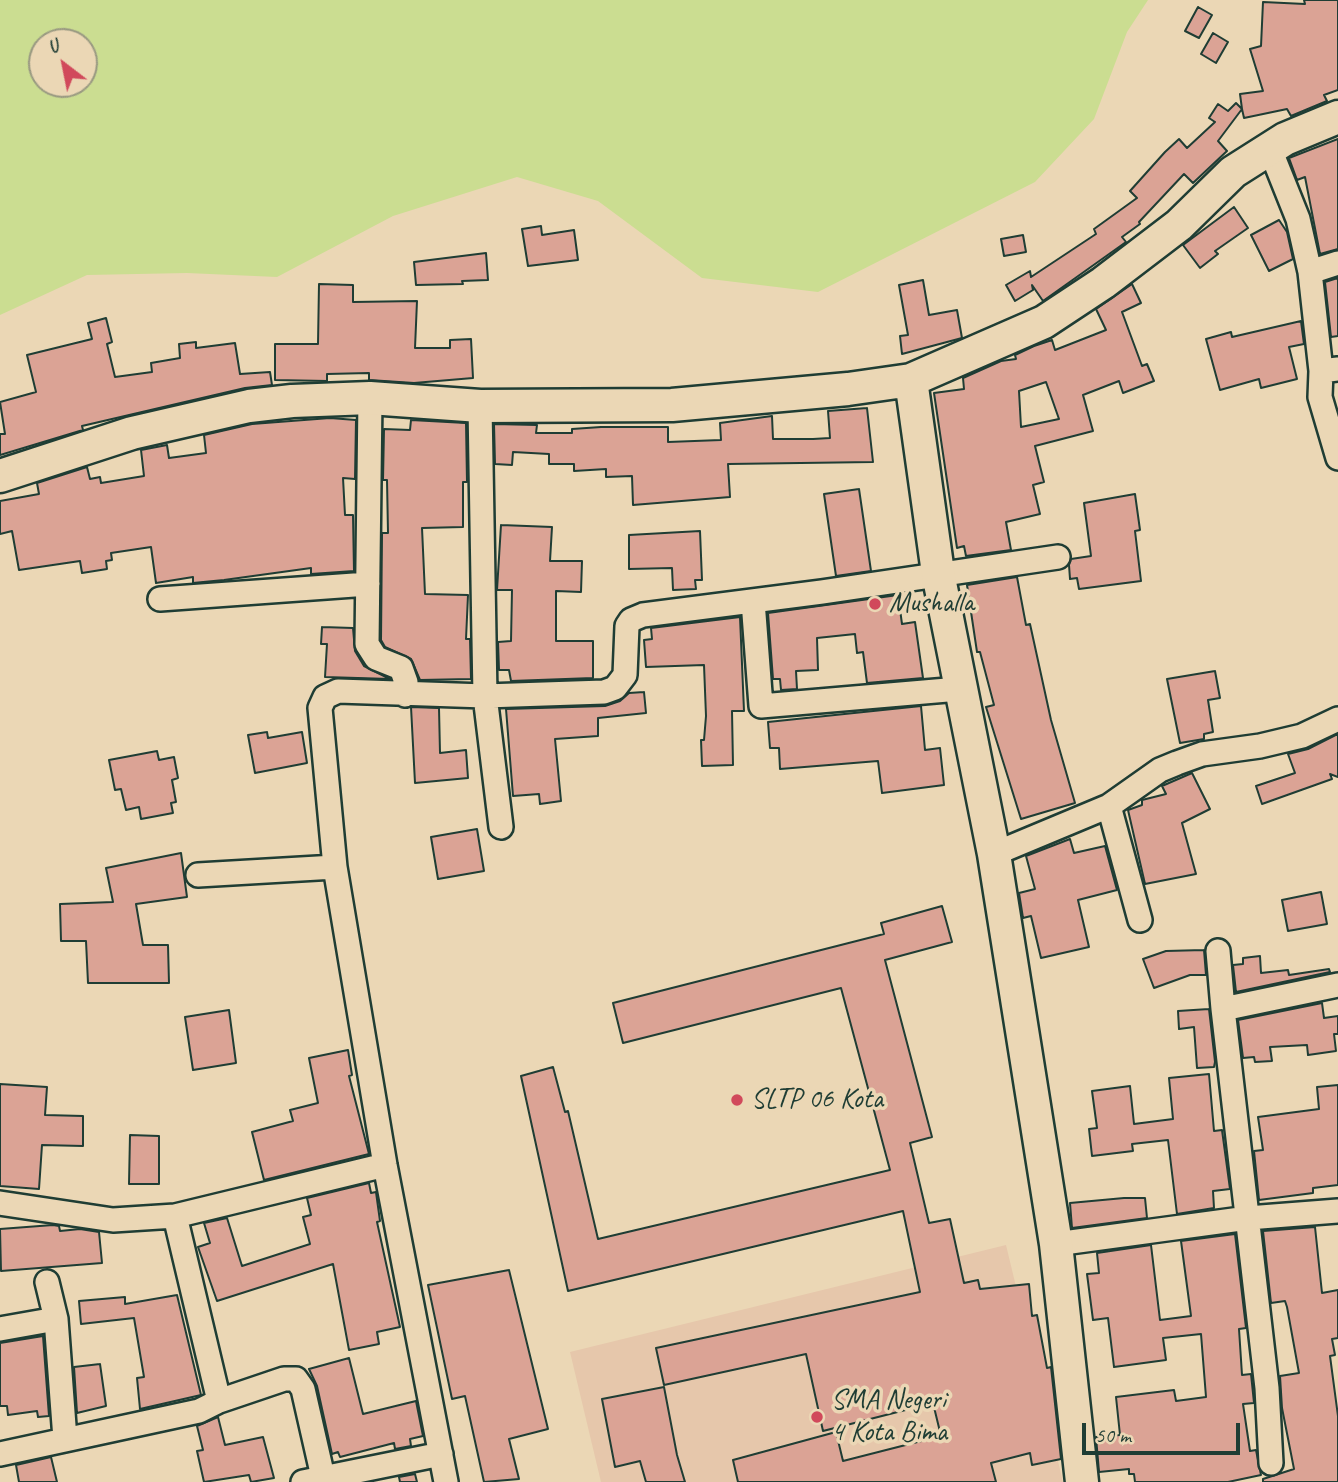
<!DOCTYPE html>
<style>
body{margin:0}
#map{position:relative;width:1338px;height:1482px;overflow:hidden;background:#ebd7b5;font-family:Caveat,sans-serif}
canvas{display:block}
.north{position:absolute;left:28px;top:28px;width:70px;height:70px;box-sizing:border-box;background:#ebd7b5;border:2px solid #999981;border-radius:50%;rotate:328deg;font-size:19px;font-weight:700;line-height:28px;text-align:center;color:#1f3d34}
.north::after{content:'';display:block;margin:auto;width:24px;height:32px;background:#d1495b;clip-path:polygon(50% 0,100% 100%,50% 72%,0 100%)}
.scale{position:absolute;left:1082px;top:1423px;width:158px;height:32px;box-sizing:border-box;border:4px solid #1f3d34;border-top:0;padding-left:9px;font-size:21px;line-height:24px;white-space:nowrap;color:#1f3d34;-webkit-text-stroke:5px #ebd7b5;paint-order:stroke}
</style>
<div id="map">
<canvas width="1338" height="1482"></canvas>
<div class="north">U</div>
<div class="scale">50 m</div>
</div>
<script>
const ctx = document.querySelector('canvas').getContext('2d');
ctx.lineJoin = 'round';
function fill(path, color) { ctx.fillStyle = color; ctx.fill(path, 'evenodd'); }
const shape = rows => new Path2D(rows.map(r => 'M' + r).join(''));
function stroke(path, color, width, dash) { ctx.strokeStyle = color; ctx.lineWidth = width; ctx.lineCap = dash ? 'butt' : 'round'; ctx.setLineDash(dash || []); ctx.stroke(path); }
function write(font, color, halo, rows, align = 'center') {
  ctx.font = font + ' Caveat,sans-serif'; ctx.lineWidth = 7; ctx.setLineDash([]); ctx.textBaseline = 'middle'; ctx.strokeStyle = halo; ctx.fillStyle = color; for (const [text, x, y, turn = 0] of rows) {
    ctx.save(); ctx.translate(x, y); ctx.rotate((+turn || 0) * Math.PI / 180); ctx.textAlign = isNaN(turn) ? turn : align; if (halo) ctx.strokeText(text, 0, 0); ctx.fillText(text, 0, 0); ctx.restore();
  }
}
fill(shape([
 [1006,1245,1063,1482,601,1482,570,1352]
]), '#e6c7ab');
fill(shape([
 [0,0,1148,0,1127,32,1094,119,1035,182,818,292,702,278,598,201,517,177,393,216,277,277,187,273,87,275,0,315],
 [42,42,84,42,84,84,42,84]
]), '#cbdd91');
const building = shape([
 [1304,0,1338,0,1338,90,1324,95,1327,101,1291,116,1287,109,1244,118,1242,109,1218,141,1227,151,1193,183,1184,174,1139,222,1140,224,1122,237,1126,242,1043,301,1032,285,1033,290,1015,301,1006,285,1030,271,1031,277,1096,234,1094,229,1137,198,1130,191,1165,152,1179,139,1187,148,1215,122,1209,118,1218,104,1228,111,1236,103,1242,109,1240,94,1263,91,1250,49,1261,46,1263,2,1305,4,1304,0],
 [1198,7,1212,15,1199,38,1185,31,1198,7],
 [1213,33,1228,42,1216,63,1201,54,1213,33],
 [1338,139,1338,249,1320,254,1305,177,1297,180,1289,158,1338,139],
 [1234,207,1248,228,1215,251,1218,254,1200,268,1183,245,1234,207],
 [1279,220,1287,232,1293,259,1269,271,1251,235,1279,220],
 [541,226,542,235,574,230,578,260,528,266,522,229,541,226],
 [1023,235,1026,252,1004,256,1001,239,1023,235],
 [486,253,488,280,462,281,463,284,416,285,414,262,486,253],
 [1338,278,1338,336,1331,337,1325,282,1338,278],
 [923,280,929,315,957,310,962,338,902,354,900,336,908,335,899,285,923,280],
 [319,284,353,285,353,302,417,301,415,348,450,348,450,340,471,339,473,378,414,383,369,380,369,373,327,374,327,381,275,380,275,344,318,344,319,284],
 [1132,284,1141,303,1122,312,1142,366,1147,364,1154,381,1123,393,1119,381,1083,395,1093,431,1035,446,1044,482,1033,485,1040,514,1006,522,1011,550,966,556,964,546,957,548,934,393,964,389,963,378,1001,361,1016,359,1015,355,1034,346,1052,340,1055,350,1106,330,1096,309,1132,284],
 [1046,382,1059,419,1021,427,1019,391,1046,382],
 [106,318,112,342,107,344,115,377,152,372,151,363,180,358,179,344,196,342,196,348,235,343,240,374,270,372,272,385,245,388,82,426,83,430,0,455,0,434,5,434,0,402,36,392,27,355,92,339,88,323,106,318],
 [1301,321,1304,344,1289,347,1297,379,1261,388,1259,379,1220,390,1206,339,1231,332,1232,337,1301,321],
 [867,408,873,462,728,464,730,497,633,505,632,476,606,477,606,469,574,471,574,464,549,464,549,454,513,452,512,465,495,464,494,424,537,425,536,433,572,433,572,429,601,427,668,427,668,442,721,440,720,423,772,416,773,439,813,439,830,438,828,411,867,408],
 [330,418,356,420,355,479,343,478,345,515,353,515,354,571,311,574,311,568,224,580,193,583,193,577,156,583,151,547,111,553,112,560,106,561,107,569,82,573,80,561,19,570,12,531,0,534,0,501,39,494,37,483,87,467,90,479,100,477,101,483,144,476,141,450,167,445,169,458,206,453,204,435,252,424,330,418],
 [411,420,466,423,467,482,463,482,463,527,422,528,425,594,468,595,466,639,470,639,471,679,420,680,411,659,385,647,381,640,382,533,388,533,387,480,383,480,384,429,410,430,411,420],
 [859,489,871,571,836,576,824,494,859,489],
 [1135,494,1140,530,1135,531,1141,581,1079,589,1077,578,1070,579,1069,565,1071,559,1091,556,1084,503,1135,494],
 [501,525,552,527,550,561,582,561,581,592,556,591,556,641,593,641,593,678,511,681,509,670,499,670,498,642,511,641,512,590,497,590,501,525],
 [700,531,702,580,695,580,696,589,673,590,672,568,629,569,629,535,700,531],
 [1017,577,1026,625,1030,624,1051,720,1075,803,1021,819,986,707,994,705,980,652,977,652,967,585,1017,577],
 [898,595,902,624,915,622,923,678,867,683,863,652,857,653,855,634,817,638,818,670,796,671,797,689,781,690,780,679,773,679,768,613,898,595],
 [740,617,744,711,732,711,733,765,702,766,701,740,704,740,706,716,704,665,646,667,644,640,652,639,651,628,740,617],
 [322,627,353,628,355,651,364,666,390,679,325,677,327,644,321,644,322,627],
 [1215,671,1220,698,1208,700,1213,732,1204,734,1204,739,1180,743,1167,679,1215,671],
 [644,692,646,713,598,718,598,736,555,739,561,801,540,804,539,794,513,796,506,709,605,706,620,701,629,693,644,692],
 [921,706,925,750,940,748,944,785,882,793,878,761,780,769,779,748,770,748,768,722,921,706],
 [411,707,439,708,440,753,466,750,468,778,415,783,411,707],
 [267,732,268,738,302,732,307,763,255,773,248,735,267,732],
 [1338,734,1338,777,1330,774,1332,779,1262,804,1256,786,1295,773,1288,754,1308,749,1338,734],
 [157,751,159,760,174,757,178,778,172,780,176,802,171,803,173,813,141,819,139,807,126,810,121,789,115,790,109,760,157,751],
 [1192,773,1210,809,1182,823,1196,874,1145,884,1128,810,1142,805,1142,800,1166,794,1162,786,1192,773],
 [477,829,484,871,438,879,431,837,477,829],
 [1070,839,1074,853,1105,846,1117,890,1078,900,1089,947,1041,958,1031,916,1023,918,1019,893,1035,889,1026,856,1070,839],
 [181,853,187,897,136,904,143,945,168,945,169,983,88,983,86,941,61,941,60,904,113,902,106,868,181,853],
 [1321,892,1327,924,1288,931,1282,900,1321,892],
 [942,906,952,942,885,960,932,1137,910,1143,929,1223,950,1219,964,1283,978,1280,980,1289,1029,1284,1032,1316,1037,1315,1047,1368,1051,1367,1061,1459,1032,1465,1030,1453,991,1463,996,1482,738,1482,733,1460,836,1432,843,1461,941,1436,933,1403,823,1431,806,1354,664,1385,656,1348,920,1292,903,1211,568,1291,521,1076,553,1067,565,1112,568,1111,598,1239,890,1170,841,988,623,1043,613,1003,884,934,881,923,942,906],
 [1204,950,1206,975,1190,975,1154,988,1143,959,1166,951,1204,950],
 [1260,956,1261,973,1288,970,1289,975,1329,969,1330,972,1236,992,1233,965,1243,964,1243,958,1260,956],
 [1322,1003,1324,1018,1338,1016,1338,1034,1334,1034,1336,1051,1308,1055,1307,1045,1270,1047,1272,1061,1255,1062,1254,1057,1243,1058,1238,1020,1322,1003],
 [1209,1009,1215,1062,1214,1067,1197,1068,1194,1027,1179,1029,1178,1011,1209,1009],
 [229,1010,236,1063,193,1070,185,1017,229,1010],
 [348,1050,352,1075,349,1076,369,1154,264,1180,252,1132,293,1121,290,1110,318,1103,309,1058,348,1050],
 [1209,1074,1214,1131,1222,1130,1230,1189,1213,1191,1214,1208,1177,1214,1168,1140,1132,1144,1133,1151,1092,1156,1089,1129,1097,1128,1092,1091,1130,1086,1134,1124,1173,1119,1169,1078,1209,1074],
 [0,1084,47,1087,45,1115,83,1116,83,1146,42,1145,39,1189,0,1186,0,1084],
 [1338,1085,1338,1185,1313,1188,1313,1193,1259,1200,1254,1151,1263,1150,1258,1117,1319,1109,1317,1087,1338,1085],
 [130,1135,159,1136,159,1184,129,1184,130,1135],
 [369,1183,371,1193,376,1192,380,1221,377,1222,400,1327,377,1332,379,1344,349,1350,333,1264,217,1301,198,1247,210,1243,204,1223,227,1218,242,1266,310,1244,303,1217,311,1215,307,1198,369,1183],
 [1124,1198,1145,1198,1147,1218,1072,1228,1070,1203,1124,1198],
 [53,1225,59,1226,60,1231,80,1229,99,1232,102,1263,1,1271,0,1229,53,1225],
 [1315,1227,1322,1293,1338,1290,1338,1338,1332,1339,1335,1355,1330,1356,1338,1416,1338,1482,1263,1482,1263,1479,1294,1469,1282,1408,1280,1376,1299,1373,1287,1307,1285,1301,1271,1303,1263,1231,1315,1227],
 [1235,1234,1246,1328,1239,1329,1242,1375,1251,1374,1254,1403,1243,1404,1250,1451,1256,1450,1261,1475,1228,1482,1135,1482,1134,1474,1129,1474,1129,1469,1099,1472,1096,1437,1120,1435,1116,1397,1174,1390,1176,1401,1206,1397,1201,1334,1163,1338,1166,1360,1114,1367,1108,1318,1093,1320,1087,1274,1099,1273,1097,1253,1151,1245,1160,1320,1191,1316,1181,1241,1235,1234],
 [509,1270,548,1429,509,1439,519,1479,484,1482,465,1396,452,1399,428,1285,509,1270],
 [177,1295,201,1395,140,1409,137,1378,144,1377,134,1318,81,1324,79,1301,125,1297,125,1304,177,1295],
 [43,1336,49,1416,38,1417,37,1411,8,1415,7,1406,0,1406,0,1343,43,1336],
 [349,1358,363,1414,416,1401,423,1436,410,1439,411,1446,395,1449,394,1443,340,1457,338,1452,332,1454,317,1386,309,1369,349,1358],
 [100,1364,106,1406,77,1413,74,1367,100,1364],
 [664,1387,677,1455,685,1482,646,1482,640,1461,615,1467,602,1399,664,1387],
 [218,1417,225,1445,263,1437,274,1478,251,1482,249,1475,204,1482,197,1451,203,1450,197,1426,218,1417],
 [51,1457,57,1482,19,1482,16,1465,51,1457],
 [415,1474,417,1482,400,1482,399,1477,415,1474]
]);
fill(building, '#dba395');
stroke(building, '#1f3d34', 2);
const street = shape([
 [1270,149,1298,219,1310,272,1321,371,1338,369],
 [1310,272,1338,263],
 [1321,371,1320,397,1338,458],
 [370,398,367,644,376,658,401,668,406,682,405,695],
 [480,406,485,696,501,827],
 [160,599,368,584],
 [753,601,761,706,959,689],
 [1109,806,1140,920],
 [994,854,1109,806,1160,770,1177,763,1202,754,1260,746,1302,736,1338,719],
 [198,875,335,867],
 [1218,951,1223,1009],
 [0,1203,113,1220,175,1216,385,1165],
 [1056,1244,1248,1218,1338,1211],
 [47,1282,56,1319,65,1439],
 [0,1329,56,1319],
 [219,1401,284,1379,296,1379,303,1389,323,1477],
 [0,1454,199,1411,219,1401,175,1216],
 [1271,1463,1267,1388,1223,1009,1338,985],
 [303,1482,441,1454],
 [446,1482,385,1165,335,867,320,708,325,697,338,691,485,696,604,692,615,688,625,675,627,626,631,620,643,615,822,592,1058,557]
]);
const secondary = shape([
 [911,380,938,573,994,854,1056,1244,1082,1482],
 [0,476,132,433,249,406,292,401,370,398,480,406,672,405,848,389,911,380,1044,322,1103,283,1179,225,1233,172,1285,139,1338,117]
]);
stroke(street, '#1f3d34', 28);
stroke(secondary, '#1f3d34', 37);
stroke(street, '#ebd7b5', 23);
stroke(secondary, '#ebd7b5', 32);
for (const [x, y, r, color] of [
 [875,604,7,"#d1495b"],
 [737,1100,7,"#d1495b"],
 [817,1417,7,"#d1495b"]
]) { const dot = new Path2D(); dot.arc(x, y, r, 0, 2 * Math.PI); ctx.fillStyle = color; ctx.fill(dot); stroke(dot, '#ebd7b5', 2.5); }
write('28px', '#1f3d34', '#ebd7b5', [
 ["Mushalla",889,604],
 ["SLTP 06 Kota",751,1100],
 ["SMA Negeri",831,1401],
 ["4 Kota Bima",831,1433]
], 'left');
</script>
